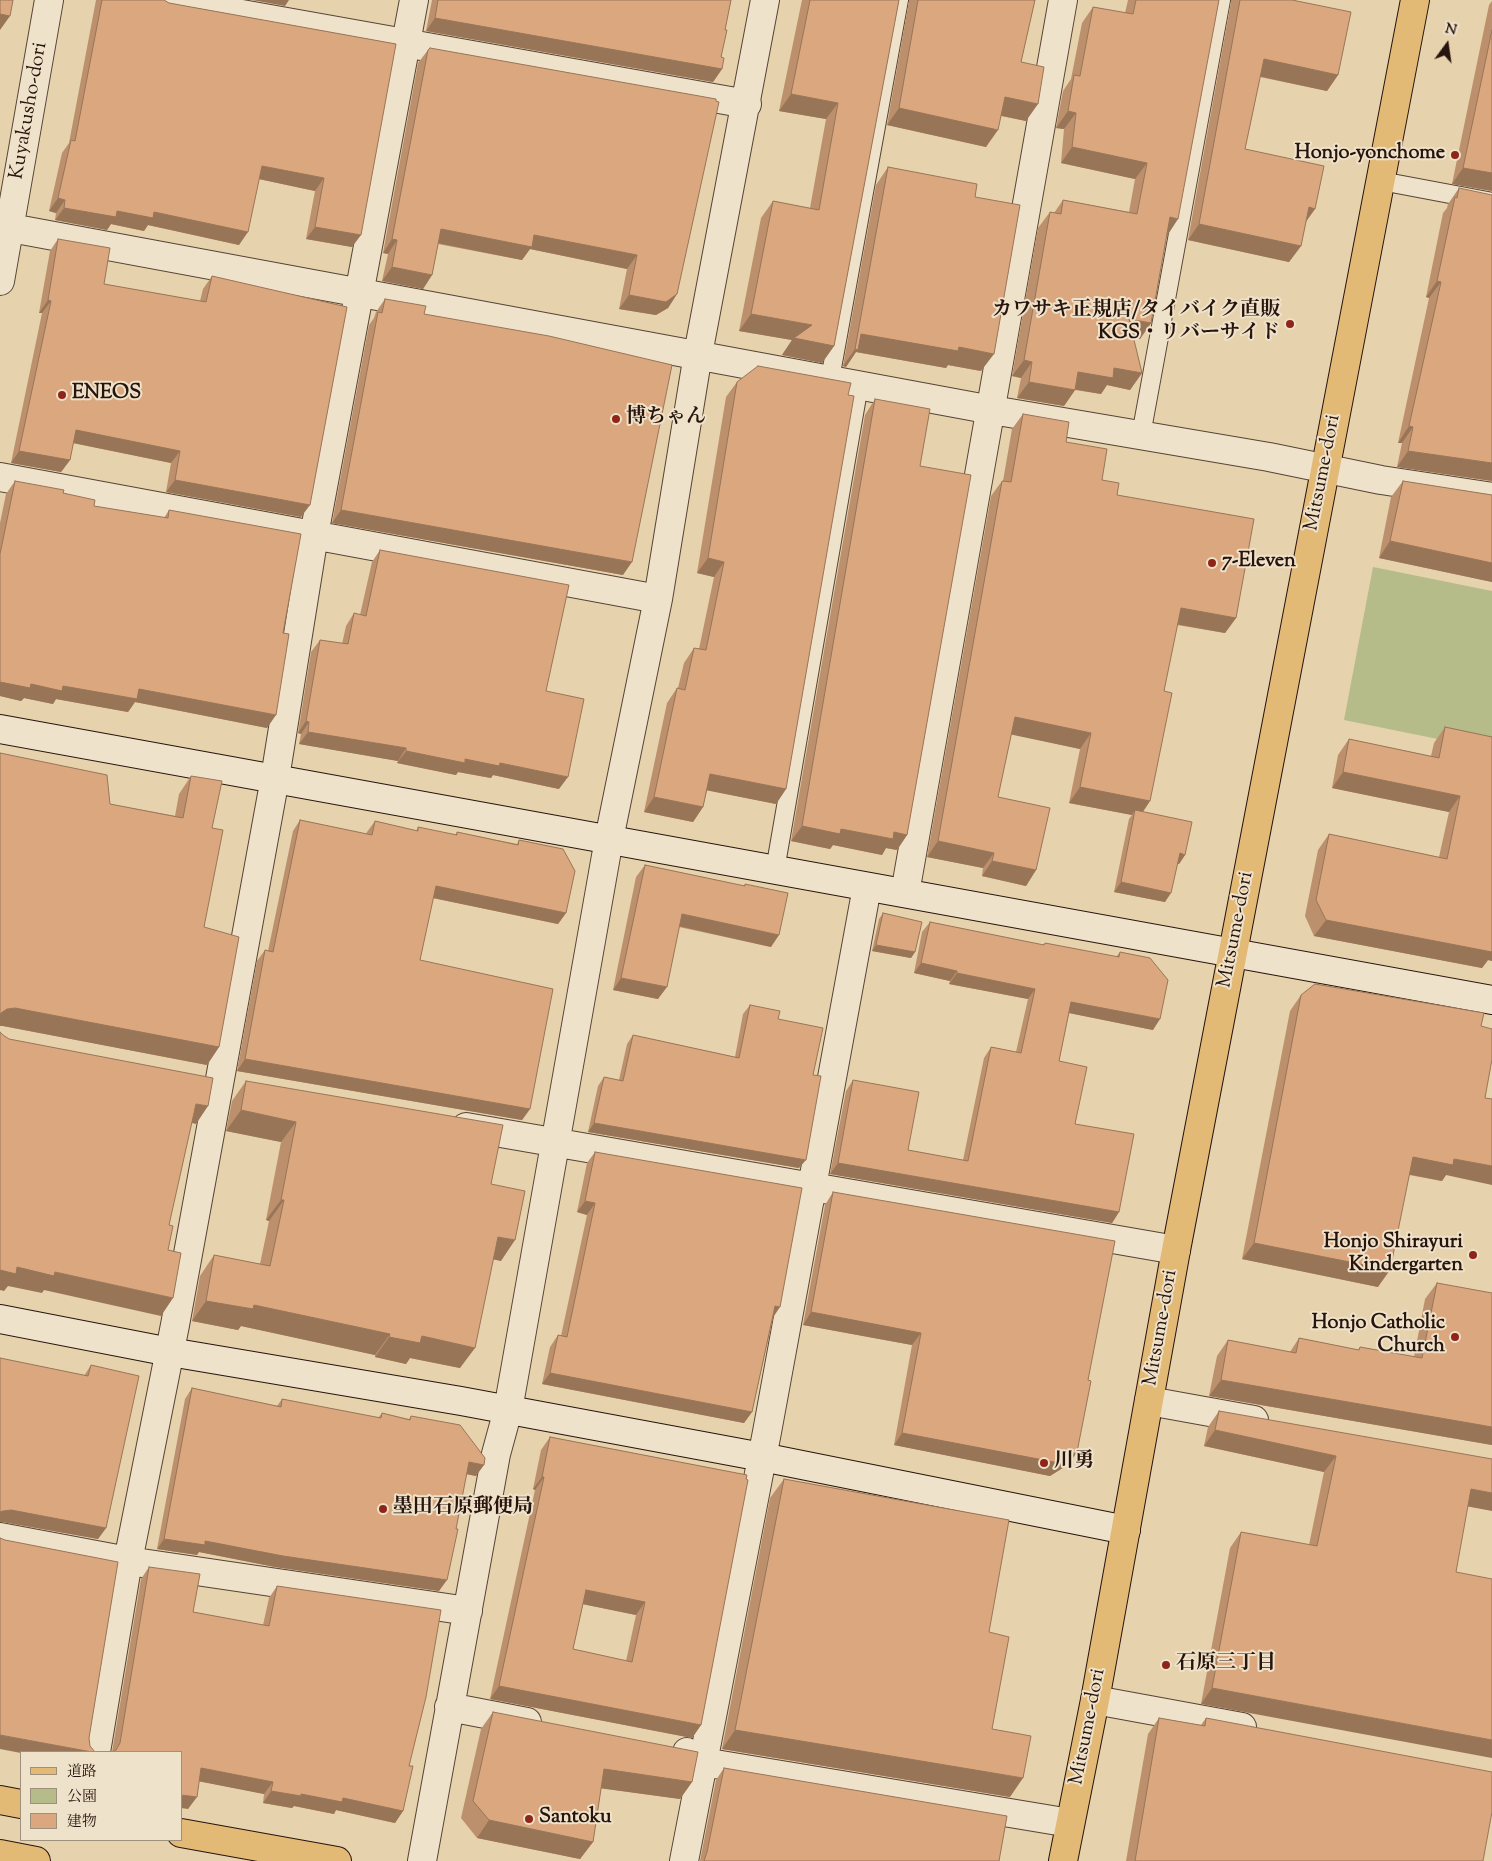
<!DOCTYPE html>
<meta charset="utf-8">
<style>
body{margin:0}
#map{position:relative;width:1492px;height:1861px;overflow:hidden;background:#e6d2ad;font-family:"Sorts Mill Goudy","Noto Serif JP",serif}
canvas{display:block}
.legend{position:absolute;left:20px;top:1751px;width:162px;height:90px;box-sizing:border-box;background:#efe2ca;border:1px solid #9f907e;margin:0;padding:6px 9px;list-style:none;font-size:15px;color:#27140d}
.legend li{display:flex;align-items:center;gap:10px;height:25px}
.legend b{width:25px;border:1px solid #9f907e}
.north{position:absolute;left:1422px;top:20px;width:50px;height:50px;-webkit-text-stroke:4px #efe2ca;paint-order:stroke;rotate:14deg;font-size:14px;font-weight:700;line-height:20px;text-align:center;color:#27140d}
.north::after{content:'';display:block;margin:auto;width:18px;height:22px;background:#27140d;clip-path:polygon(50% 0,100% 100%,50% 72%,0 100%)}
</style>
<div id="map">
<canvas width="1492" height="1861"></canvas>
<ul class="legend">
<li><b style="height:6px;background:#e3b976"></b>道路</li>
<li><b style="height:14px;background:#b5bc8a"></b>公園</li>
<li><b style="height:14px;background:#dba77e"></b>建物</li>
</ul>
<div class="north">N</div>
</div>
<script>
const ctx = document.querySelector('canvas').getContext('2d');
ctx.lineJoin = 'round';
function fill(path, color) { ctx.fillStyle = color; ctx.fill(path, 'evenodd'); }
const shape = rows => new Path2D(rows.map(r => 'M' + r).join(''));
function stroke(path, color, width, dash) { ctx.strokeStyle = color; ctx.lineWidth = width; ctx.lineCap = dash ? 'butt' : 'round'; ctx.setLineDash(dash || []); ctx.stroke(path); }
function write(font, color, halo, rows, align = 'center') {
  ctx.font = font + ' "Sorts Mill Goudy","Noto Serif JP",serif'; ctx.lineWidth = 4; ctx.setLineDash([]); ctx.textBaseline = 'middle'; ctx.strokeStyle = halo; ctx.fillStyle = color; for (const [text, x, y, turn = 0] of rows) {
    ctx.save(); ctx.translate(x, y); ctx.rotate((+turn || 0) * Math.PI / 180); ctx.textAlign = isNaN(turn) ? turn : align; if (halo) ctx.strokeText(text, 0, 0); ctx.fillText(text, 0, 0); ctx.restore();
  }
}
fill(shape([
 [1373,567,1492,591,1492,750,1344,720]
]), '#b5bc8a');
const lane = shape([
 [1381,181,1492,202],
 [830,379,899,0],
 [1141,435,1221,0],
 [775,870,859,385]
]);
const street = shape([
 [163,0,747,104],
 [0,226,992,410,1269,457,1381,480,1492,497],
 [0,281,49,0],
 [0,477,658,599],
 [905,893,1063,0],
 [466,1127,1176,1250],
 [1149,1401,1254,1420],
 [0,1537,128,1561,468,1611],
 [1095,1700,1242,1727],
 [449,1707,527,1722],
 [96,1752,128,1561,175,1325,275,778,314,535,414,0],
 [687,1752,703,1762,1070,1823],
 [422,1861,496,1454,508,1410,609,839,658,599,698,354,765,0],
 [684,1861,767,1432,867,887]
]);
const secondary = shape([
 [0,729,1492,1000],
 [0,1319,170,1352,461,1401,762,1457,1126,1530]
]);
const primary = shape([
 [0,1800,21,1804],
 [181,1833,337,1861],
 [0,1854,36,1861],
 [1063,1861,1095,1700,1176,1250,1415,0]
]);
stroke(lane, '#574435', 20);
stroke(street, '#574435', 30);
stroke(secondary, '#27140d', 30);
stroke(primary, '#27140d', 30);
stroke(lane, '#efe2ca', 18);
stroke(street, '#efe2ca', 28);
stroke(secondary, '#efe2ca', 28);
stroke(primary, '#e3b976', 28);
fill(shape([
 [96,0,164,0,169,3,396,44,352,247,306,239,315,191,259,179,239,245,148,225,144,231,111,224,107,230,55,220,56,213,49,211,62,153,69,143],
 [432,0,731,0,725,30,721,57,722,69,713,82,426,31],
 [802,0,899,0,834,346,822,363,782,355,792,340,739,331,761,218,773,201,810,208,826,119,779,111],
 [909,0,1035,0,1021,62,1026,121,1001,116,986,147,887,125,909,1],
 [1128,0,1219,0,1166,236,1151,323,1140,339,1133,338,1142,373,1130,390,1107,385,1101,394,1075,390,1064,406,1017,398,1021,378,1012,376,1038,228,1050,212,1054,213,1063,200,1129,212,1135,179,1061,163,1064,129,1056,128,1063,91,1071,79,1082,23,1093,7,1125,13],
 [1231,0,1292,0,1338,75,1327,91,1260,77,1245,149,1315,209,1306,222,1301,246,1289,262,1188,240,1231,2],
 [1492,1,1492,191,1452,184,1489,5],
 [428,50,677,294,668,308,656,315,619,309,627,269,530,249,522,260,438,244,432,275,423,289,382,281,388,254,383,253,418,63],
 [888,167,975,197,981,371,948,365,946,368,856,352,846,367,843,366,876,185],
 [1459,188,1492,481,1397,467,1402,443,1398,443,1429,298,1426,297,1443,213,1447,208,1448,204],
 [58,239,104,284,200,301,203,289,212,276,301,517,166,492,171,463,73,443,70,460,61,472,11,463,42,313,39,313,50,251],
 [385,299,424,314,623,575,332,523,369,325,374,318,376,312],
 [737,382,786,789,776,804,707,790,703,807,693,822,644,812,667,703,677,688,678,688,684,663,694,648,699,649,714,577,697,573,726,397],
 [875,399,920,466,907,835,897,850,886,848,882,855,833,845,830,849,791,841,865,415],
 [1023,414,1066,442,1236,618,1225,633,1177,625,1164,691,1150,801,1143,812,1185,855,1179,864,1178,863,1165,902,1114,892,1129,819,1132,815,1069,803,1080,749,1011,734,998,797,1036,870,1026,886,982,876,983,868,927,857,991,496,1002,481,1003,481,1012,429],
 [15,481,63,493,94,506,164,518,169,510,283,633,267,728,135,702,128,712,56,699,53,704,24,698,21,701,0,696,0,523,6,494],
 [1403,481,1492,495,1492,582,1379,558,1391,497],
 [380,550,546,691,559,789,493,775,491,778,458,772,456,775,397,763,398,761,299,744,301,734,298,733,311,652,320,640,342,644,346,626,354,613,360,615,372,562],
 [1445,727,1492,737,1492,961,1488,960,1482,968,1314,936,1305,916,1318,850,1329,834,1439,857,1449,812,1332,788,1338,755,1349,739,1431,756,1434,743],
 [0,753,110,804,175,816,179,794,191,776,212,828,204,927,219,1047,207,1065,3,1026,0,1026],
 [300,820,366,834,367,832,375,821,416,831,418,827,455,835,457,832,517,844,519,840,566,913,558,924,433,898,420,960,530,1109,522,1120,237,1071,257,961,265,950,268,951,293,831],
 [645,865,744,886,745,884,771,947,679,927,658,999,613,990,636,877],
 [883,913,915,952,911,958,872,951,879,919],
 [930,922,1043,945,1045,943,1116,957,1120,952,1153,1030,1069,1013,1059,1061,1075,1124,1119,1212,1112,1223,830,1174,846,1091,853,1080,908,1150,963,1160,984,1058,991,1047,1016,1052,1028,999,949,984,950,981,914,973,922,932],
 [1301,995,1446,1175,1442,1181,1409,1175,1378,1287,1242,1259,1290,1011],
 [750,1005,778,1019,813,1075,799,1168,588,1132,598,1086,604,1077,619,1080,627,1044,633,1035,735,1057,743,1014],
 [246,1081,491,1184,501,1261,493,1259,460,1368,410,1358,406,1364,375,1357,375,1355,241,1326,238,1330,192,1321,200,1276,214,1255,260,1264,269,1221,266,1220,281,1142,226,1131,232,1101],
 [595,1152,773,1318,752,1412,744,1423,542,1384,550,1347,558,1335,561,1336,587,1215,577,1212,587,1163],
 [833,1192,1069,1464,1050,1476,894,1445,912,1345,803,1325,825,1205],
 [1437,1283,1492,1445,1209,1396,1217,1356,1228,1340,1290,1352,1299,1338,1358,1350,1360,1347,1414,1357,1425,1299],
 [91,1365,106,1528,98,1539,3,1522,84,1376],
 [192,1388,277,1406,282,1399,378,1418,382,1413,409,1419,411,1416,476,1476,466,1474,439,1591,275,1567,199,1552,197,1555,157,1549,185,1399],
 [1219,1411,1468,1506,1201,1704,1230,1548,1241,1532,1309,1545,1324,1472,1204,1446,1208,1427],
 [550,1437,747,1475,701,1725,692,1738,490,1699,535,1490,533,1489,541,1450],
 [583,1604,636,1615,626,1661,573,1649],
 [784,1479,989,1632,992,1729,1010,1797,722,1749,770,1498],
 [149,1567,193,1612,263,1625,269,1598,277,1586,409,1766,403,1811,395,1823,336,1810,334,1814,294,1806,292,1808,263,1803,264,1794,199,1781,188,1809,181,1752,112,1752,141,1579],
 [493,1712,692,1782,680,1799,601,1788,593,1842,580,1859,477,1838,461,1818,481,1729],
 [1159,1718,1201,1725,1206,1718,1483,1861,1126,1861,1148,1734],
 [724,1768,999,1861,700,1861,716,1780]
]), '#bc906c');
fill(shape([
 [252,0,289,0,285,6],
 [0,14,10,16,0,30],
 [435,18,722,69,713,82,426,31],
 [1264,59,1338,75,1327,91,1253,75],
 [791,94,838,103,826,119,779,111],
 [1005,97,1038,104,1026,121,993,114],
 [899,108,998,130,986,147,887,125],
 [1068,111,1076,113,1064,129,1056,128],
 [1072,147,1147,163,1135,179,1061,163],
 [262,166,324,178,315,191,254,178],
 [1463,168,1492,173,1492,191,1452,184],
 [58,198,65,200,56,213,49,211],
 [1309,207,1315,209,1303,225],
 [64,208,154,212,248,232,239,245,148,225,144,231,111,224,107,230,55,220],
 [1170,217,1178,219,1167,236,1158,234],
 [1199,224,1301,246,1289,262,1188,240],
 [315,227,361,235,352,247,306,239],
 [441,229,534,235,637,255,627,269,530,249,522,260,432,242],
 [392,239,397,240,388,254,383,253],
 [392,267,432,275,423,289,382,281],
 [1437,281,1441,282,1429,298,1426,297],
 [677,294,668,308,656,315,619,309,629,295],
 [48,300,51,301,42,313,39,313],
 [751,314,812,325,834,346,822,363,782,355,792,340,739,331],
 [1129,319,1151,323,1140,339,1117,335],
 [861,334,959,347,994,354,981,371,948,365,946,368,856,352,846,367,843,366,855,349],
 [1024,360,1032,362,1021,378,1012,376],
 [1114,368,1142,373,1130,390,1107,385,1101,394,1067,388,1078,372],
 [1029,382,1075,390,1064,406,1017,398],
 [1409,426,1413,427,1402,443,1398,443],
 [76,430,180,451,171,463,68,442],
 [19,451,70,460,61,472,11,463],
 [1408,451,1492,463,1492,481,1397,467],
 [175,480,310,505,301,517,166,492],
 [341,510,632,562,623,575,332,523],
 [1390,541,1492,563,1492,582,1379,558],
 [708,558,724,562,714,577,697,573],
 [1181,608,1236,618,1225,633,1170,623],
 [0,682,31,684,139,689,276,715,267,728,135,702,128,712,56,699,53,704,24,698,21,701,0,696],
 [1015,717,1091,733,1080,749,1004,733],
 [306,721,309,722,301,734,298,733],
 [308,732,406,748,398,761,299,744],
 [406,751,465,759,500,763,568,777,559,789,493,775,491,778,458,772,456,775,397,763],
 [1343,772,1460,796,1449,812,1332,788],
 [710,774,786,789,776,804,700,789],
 [1080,787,1150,801,1139,817,1135,810,1132,815,1069,803],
 [654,797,703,807,693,822,644,812],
 [802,826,894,832,907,835,897,850,886,848,882,855,833,845,830,849,791,841],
 [938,841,994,853,983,868,927,857],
 [1180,853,1185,855,1179,864,1173,863],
 [992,861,1036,870,1026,886,982,876],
 [1121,882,1171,893,1165,902,1114,892],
 [436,886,566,913,558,924,428,897],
 [682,914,779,935,771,947,674,925],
 [1326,920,1492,947,1492,961,1488,960,1482,968,1314,936],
 [876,945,915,952,911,958,872,951],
 [921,963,957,971,950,981,914,973],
 [957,973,1035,989,1028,999,949,984],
 [621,978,667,987,658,999,613,990],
 [1071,1002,1160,1019,1153,1030,1064,1012],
 [15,1008,219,1047,207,1065,3,1026,0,1026,0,1014,1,1013,7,1009],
 [245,1059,530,1109,522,1120,237,1071],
 [196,1104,208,1106,196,1124,184,1121],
 [241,1110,296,1122,281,1142,226,1131],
 [594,1123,806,1160,799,1168,588,1132],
 [1413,1157,1454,1159,1492,1166,1492,1185,1446,1175,1442,1181,1402,1173],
 [838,1163,1119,1212,1112,1223,830,1174],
 [281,1200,284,1200,269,1221,266,1220],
 [585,1201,595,1203,587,1215,577,1212],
 [498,1237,515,1240,501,1261,483,1257],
 [1254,1243,1390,1270,1378,1287,1242,1259],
 [17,1267,55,1272,173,1298,161,1316,44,1290,42,1293,8,1286,4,1291,0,1290,0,1270],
 [206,1301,254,1305,390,1334,375,1355,241,1326,238,1330,192,1321],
 [775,1306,780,1307,772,1319],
 [811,1312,921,1333,912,1345,803,1325],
 [422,1336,475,1348,460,1368,410,1358,406,1364,375,1357,389,1337],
 [550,1373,752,1412,744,1423,542,1384],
 [1221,1380,1492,1427,1492,1445,1209,1396],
 [1215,1430,1336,1456,1324,1472,1204,1446],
 [902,1433,1077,1452,1069,1464,1050,1476,894,1445],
 [469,1462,484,1465,476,1476,461,1473],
 [542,1477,544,1477,535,1490,533,1489],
 [1471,1489,1492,1493,1492,1511,1460,1505],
 [11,1510,106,1528,98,1539,3,1522,0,1522,0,1512,3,1511],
 [164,1539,205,1541,447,1580,439,1591,275,1567,199,1552,197,1555,157,1549],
 [586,1590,645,1602,636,1615,577,1603],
 [499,1686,701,1725,692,1738,490,1699],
 [1212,1688,1492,1740,1492,1758,1201,1704],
 [735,1730,1023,1778,1010,1797,722,1749],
 [0,1735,92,1752,21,1753,0,1749],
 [201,1768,273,1782,264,1794,192,1780],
 [604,1769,692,1782,680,1799,591,1787],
 [271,1791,343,1798,403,1811,395,1823,336,1810,334,1814,294,1806,292,1808,263,1803],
 [181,1795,197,1797,188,1809,181,1808],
 [489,1820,593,1842,580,1859,477,1838]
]), '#997558');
const building = shape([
 [0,0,13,0,10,16,0,14,0,0],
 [102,0,164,0,169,3,396,44,361,235,315,227,324,178,262,166,248,232,154,212,153,218,117,211,116,217,64,208,65,200,58,198,71,140,75,141,102,0],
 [438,0,731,0,725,30,727,30,721,57,724,58,722,69,435,18,438,0],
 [810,0,899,0,834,346,794,338,812,325,751,314,773,201,819,210,838,103,791,94,810,0],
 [918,0,1035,0,1021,62,1044,67,1038,104,1005,97,998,130,899,108,918,0],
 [1136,0,1219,0,1178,219,1170,217,1151,323,1129,319,1142,373,1114,368,1113,378,1078,372,1075,390,1029,382,1032,362,1024,360,1050,212,1061,214,1063,200,1137,214,1147,163,1072,147,1076,113,1068,111,1074,75,1080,76,1093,7,1133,14,1136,0],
 [1240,0,1292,0,1351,12,1338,75,1264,59,1245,149,1324,166,1315,209,1309,207,1301,246,1199,224,1240,0],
 [1492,30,1492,173,1463,168,1492,30],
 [430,48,716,99,716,101,719,102,677,294,666,302,629,295,637,255,534,235,532,247,441,229,432,275,392,267,397,240,392,239,428,50,430,48],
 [888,167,977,184,975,197,1020,205,994,354,959,347,958,351,861,334,858,350,855,349,888,167],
 [1459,188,1492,195,1492,463,1408,451,1413,427,1409,426,1441,282,1437,281,1455,197,1457,198,1459,188],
 [58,239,110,248,104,284,206,302,212,276,347,307,310,505,175,480,180,451,76,430,70,460,19,451,51,301,48,300,58,239],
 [385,299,426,306,424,314,549,336,672,365,632,562,341,510,378,312,382,313,385,299],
 [758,366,851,383,848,395,854,396,786,789,710,774,703,807,654,797,677,688,685,690,694,648,706,650,724,562,708,558,737,382,758,366],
 [875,399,930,409,920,466,971,475,907,835,894,832,893,839,841,829,840,834,802,826,875,399],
 [1023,414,1069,422,1066,442,1107,449,1102,480,1119,483,1117,495,1254,519,1236,618,1181,608,1164,691,1172,693,1150,801,1080,787,1091,733,1015,717,998,797,1050,808,1036,870,992,861,994,853,938,841,1002,481,1011,482,1023,414],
 [15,481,64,490,63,493,95,500,94,506,168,518,169,510,301,534,283,633,289,634,276,715,139,689,137,699,63,686,62,691,31,684,30,688,0,682,0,554,15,481],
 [1403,481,1492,495,1492,563,1390,541,1403,481],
 [380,550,569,585,546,691,584,699,568,777,500,763,499,766,465,759,465,763,406,751,406,748,308,732,309,722,306,721,320,640,348,644,354,613,366,616,380,550],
 [1445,727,1492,737,1492,952,1326,920,1316,900,1329,834,1447,859,1460,796,1343,772,1349,739,1439,758,1445,727],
 [0,753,107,775,110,804,183,818,191,776,222,781,212,828,223,830,204,927,239,937,219,1047,15,1008,7,1009,1,1013,0,1015,0,753],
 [1135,810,1192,822,1185,855,1180,853,1171,893,1121,882,1135,810],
 [300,820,372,835,375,821,418,831,418,827,457,835,457,832,518,845,519,840,563,849,575,871,566,913,436,886,420,960,553,989,530,1109,245,1059,265,950,273,952,300,820],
 [645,865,745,886,745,884,788,893,779,935,682,914,667,987,621,978,645,865],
 [883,913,922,922,915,952,876,945,883,913],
 [930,922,1044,945,1045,943,1119,957,1120,952,1150,958,1168,980,1160,1019,1071,1002,1059,1061,1087,1067,1075,1124,1134,1134,1119,1212,838,1163,853,1080,919,1092,908,1150,968,1161,991,1047,1021,1053,1035,989,957,973,957,971,921,963,930,922],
 [1315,984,1484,1013,1481,1026,1492,1029,1492,1059,1485,1098,1492,1099,1492,1166,1454,1159,1453,1165,1413,1157,1390,1270,1254,1243,1301,995,1315,984],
 [750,1005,780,1011,778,1019,823,1028,813,1075,821,1076,806,1160,594,1123,604,1077,623,1081,633,1035,739,1058,750,1005],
 [0,1032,3,1035,9,1039,213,1078,208,1106,196,1104,169,1225,173,1226,168,1250,181,1253,173,1298,55,1272,54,1276,17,1267,16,1274,0,1270,0,1032],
 [246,1081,503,1125,491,1184,525,1191,515,1240,498,1237,475,1348,422,1336,420,1343,389,1337,390,1334,254,1305,253,1309,206,1301,214,1255,270,1266,284,1200,281,1200,296,1122,241,1110,246,1081],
 [595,1152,802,1188,780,1307,775,1306,752,1412,550,1373,558,1335,567,1337,595,1203,585,1201,595,1152],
 [833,1192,1115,1241,1088,1380,1091,1381,1077,1452,1059,1463,902,1433,921,1333,811,1312,833,1192],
 [1437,1283,1492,1293,1492,1427,1221,1380,1228,1340,1296,1353,1299,1338,1359,1350,1360,1347,1422,1358,1437,1283],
 [0,1358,88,1376,91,1365,139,1376,106,1528,11,1510,3,1511,0,1512,0,1358],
 [192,1388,281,1407,282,1399,381,1418,382,1413,410,1420,411,1416,460,1425,485,1458,484,1465,469,1462,456,1529,458,1529,447,1580,283,1556,205,1541,205,1545,164,1539,192,1388],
 [1219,1411,1492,1459,1492,1493,1471,1489,1456,1572,1492,1579,1492,1740,1212,1688,1241,1532,1317,1546,1336,1456,1215,1430,1219,1411],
 [550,1437,747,1475,746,1479,748,1480,701,1725,499,1686,544,1477,542,1477,550,1437],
 [586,1590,645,1602,632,1662,573,1649,586,1590],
 [784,1479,1009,1520,989,1632,1009,1637,992,1729,1031,1736,1023,1778,735,1730,784,1479],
 [0,1538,5,1540,118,1562,89,1738,90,1746,95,1752,92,1752,0,1735,0,1538],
 [149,1567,200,1574,193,1612,269,1626,277,1586,441,1610,426,1697,409,1766,413,1766,403,1811,343,1798,342,1802,301,1794,301,1796,271,1791,273,1782,201,1768,197,1797,181,1795,181,1752,112,1752,116,1750,120,1743,149,1567],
 [493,1712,698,1752,692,1782,604,1769,593,1842,489,1820,473,1801,493,1712],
 [1159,1718,1205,1726,1206,1718,1492,1772,1492,1812,1483,1861,1135,1861,1159,1718],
 [724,1768,1007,1816,999,1861,704,1861,707,1852,724,1768]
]);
fill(building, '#dba77e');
stroke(building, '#997558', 1);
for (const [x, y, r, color] of [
 [1455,155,5,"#8f2418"],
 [1290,324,5,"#8f2418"],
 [62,395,5,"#8f2418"],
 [616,419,5,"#8f2418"],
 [1212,563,5,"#8f2418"],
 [1473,1255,5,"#8f2418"],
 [1455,1337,5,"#8f2418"],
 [1044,1463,5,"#8f2418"],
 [383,1509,5,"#8f2418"],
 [1166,1665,5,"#8f2418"],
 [529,1819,5,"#8f2418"]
]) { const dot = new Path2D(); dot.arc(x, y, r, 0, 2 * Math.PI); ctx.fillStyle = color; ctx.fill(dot); stroke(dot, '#efe2ca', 2); }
write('20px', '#27140d', '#efe2ca', [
 ["Kuyakusho-dori",30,111,-80],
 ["Mitsume-dori",1324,473,-79],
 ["Mitsume-dori",1237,930,-79],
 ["Mitsume-dori",1162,1328,-80],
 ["Mitsume-dori",1089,1727,-79]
]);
write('bold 20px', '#27140d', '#efe2ca', [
 ["Honjo-yonchome",1445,155,"right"],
 ["カワサキ正規店/タイバイク直販",1280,312,"right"],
 ["KGS・リバーサイド",1280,335,"right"],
 ["ENEOS",72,395],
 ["博ちゃん",626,419],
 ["7-Eleven",1222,563],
 ["Honjo Shirayuri",1463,1244,"right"],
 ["Kindergarten",1463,1267,"right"],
 ["Honjo Catholic",1445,1325,"right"],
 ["Church",1445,1348,"right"],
 ["川勇",1054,1463],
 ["墨田石原郵便局",393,1509],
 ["石原三丁目",1176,1665],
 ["Santoku",539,1819]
], 'left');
</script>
